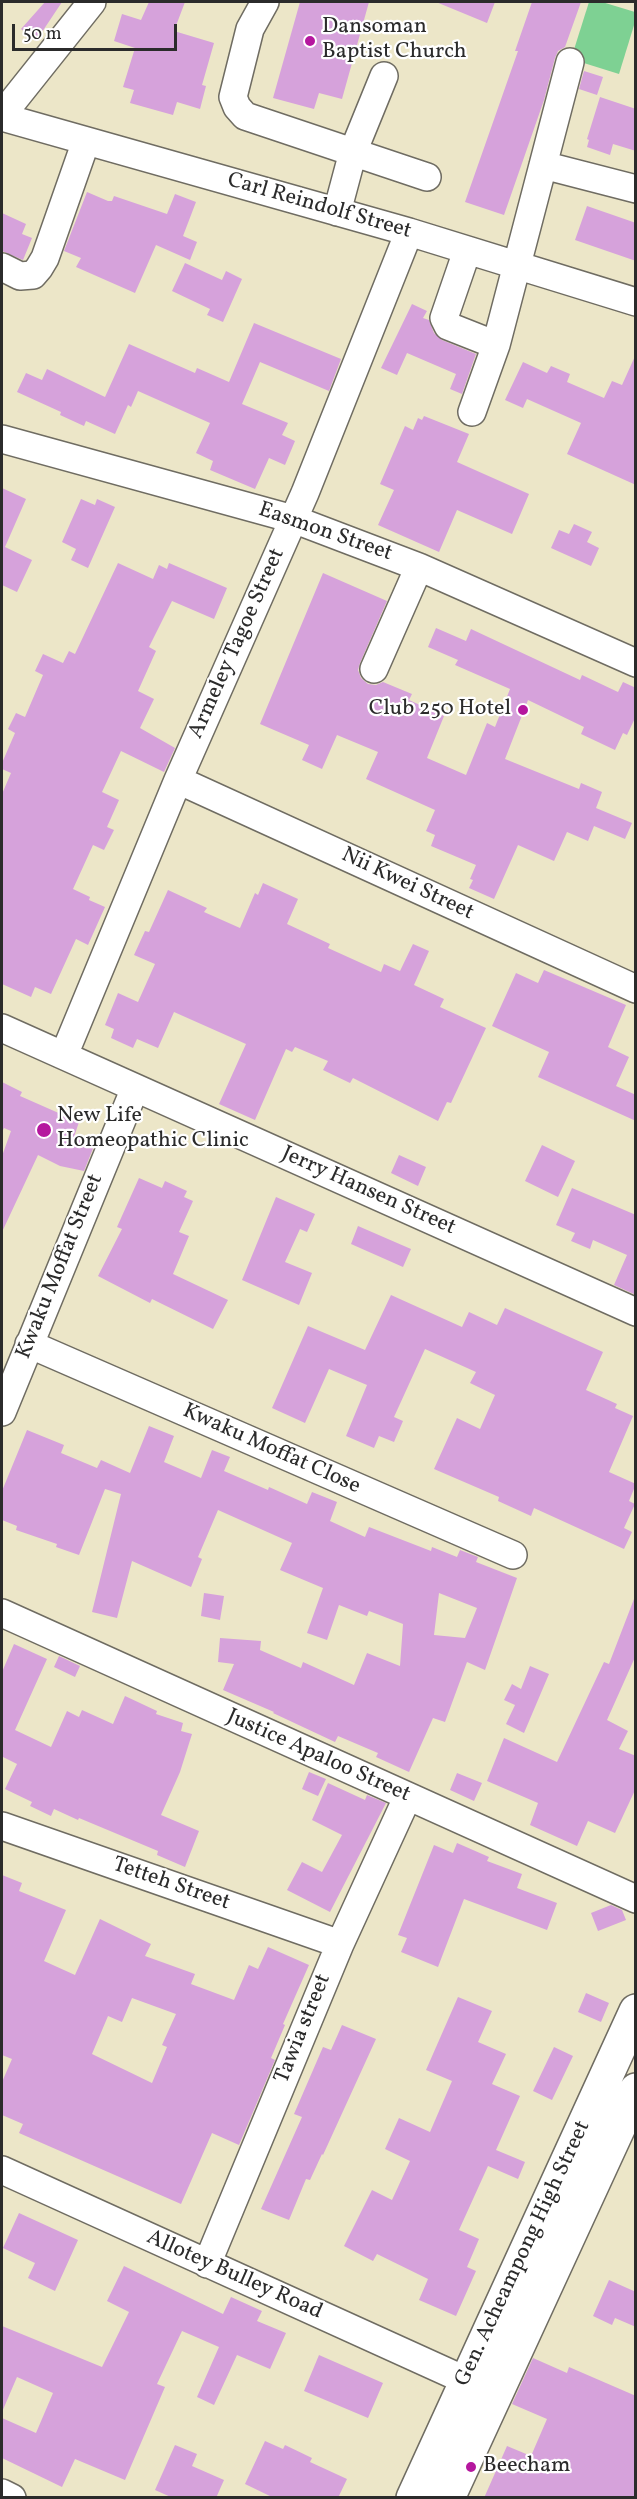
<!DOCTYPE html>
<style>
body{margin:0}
#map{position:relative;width:637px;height:2499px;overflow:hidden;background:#ece6c8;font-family:Vollkorn,serif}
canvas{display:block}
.frame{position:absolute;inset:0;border:3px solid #2b2b2b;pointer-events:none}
.scale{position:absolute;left:12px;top:24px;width:165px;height:27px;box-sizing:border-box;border:3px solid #2b2b2b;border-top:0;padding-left:8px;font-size:18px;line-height:21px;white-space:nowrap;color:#2b2b2b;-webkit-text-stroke:4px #fff;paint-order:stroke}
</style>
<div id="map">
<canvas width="637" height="2499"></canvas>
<div class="frame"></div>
<div class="scale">50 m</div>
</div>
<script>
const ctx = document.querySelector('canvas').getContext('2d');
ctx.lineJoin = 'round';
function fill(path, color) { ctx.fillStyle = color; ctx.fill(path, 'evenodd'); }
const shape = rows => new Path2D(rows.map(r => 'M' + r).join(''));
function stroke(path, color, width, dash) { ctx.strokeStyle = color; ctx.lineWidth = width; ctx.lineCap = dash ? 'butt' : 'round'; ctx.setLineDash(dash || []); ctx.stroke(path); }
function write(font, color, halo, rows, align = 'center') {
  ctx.font = font + ' Vollkorn,serif'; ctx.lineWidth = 4.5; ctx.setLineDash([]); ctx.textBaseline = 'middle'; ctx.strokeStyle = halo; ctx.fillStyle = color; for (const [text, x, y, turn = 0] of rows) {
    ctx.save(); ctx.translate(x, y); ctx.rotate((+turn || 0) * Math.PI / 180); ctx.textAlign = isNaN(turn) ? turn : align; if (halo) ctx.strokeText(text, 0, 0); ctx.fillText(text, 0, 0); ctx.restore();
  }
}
fill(shape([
 [589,2,602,2,635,12,635,22,619,74,571,59]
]), '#7ed193');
fill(shape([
 [45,2,62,2,36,41,21,29],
 [149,2,185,2,174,31,214,43,202,85,206,86,200,109,177,102,173,115,130,103,134,90,123,87,135,48,114,41,122,14,141,20],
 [300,2,369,2,342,99,319,93,314,109,273,98],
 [436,2,495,2,487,23],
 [532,2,581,2,565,47,558,51,555,58,544,100,504,215,465,202,518,51,515,51],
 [584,71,603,77,597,95,579,89],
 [600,97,636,109,636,151,613,144,610,155,587,147,589,140,587,139],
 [87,192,108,201,112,201,114,196,167,214,175,194,196,202,183,236,197,242,190,260,156,245,135,293,76,267,81,258,64,251],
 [587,206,636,223,636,261,575,240],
 [2,213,26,224,22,234,32,238,23,260,2,251],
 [185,263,222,280,226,271,242,279,223,322,207,315,210,309,172,291],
 [412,304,427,311,423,318,429,320,434,333,442,340,476,354,462,394,450,389,456,374,407,353,397,375,381,368],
 [254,323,341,359,329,391,260,362,242,404,288,423,282,435,295,441,285,465,269,458,255,489,210,470,213,461,196,453,210,423,138,391,131,407,128,405,115,434,86,421,84,426,60,415,61,412,17,392,26,373,42,380,47,369,105,397,129,344,195,373,197,368,229,382],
 [636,354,636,485,567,454,581,423,527,399,523,408,505,400,523,362,547,373,551,366,570,374,567,382,604,398,612,381,622,385],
 [424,416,469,434,457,462,529,494,512,534,457,510,439,552,378,525,394,490,380,484,405,426,413,430,418,418,422,420],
 [2,488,26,499,5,547,32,560,17,592,2,585],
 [81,499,95,505,97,499,115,507,88,568,71,560,76,549,62,542],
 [574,524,592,532,587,542,599,548,591,566,551,548,559,530,569,534],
 [118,563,153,579,159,565,167,569,169,563,227,588,214,619,172,601,149,647,156,651,138,691,154,699,140,728,175,748,164,772,121,751,102,792,119,800,107,827,114,830,104,850,93,845,73,889,90,897,89,900,105,907,88,945,76,939,51,994,35,987,31,997,2,984,2,794,11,773,2,769,2,763,15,733,8,729,16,713,25,717,43,675,35,671,43,654,63,663,69,651,75,654],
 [323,573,387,601,360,663,358,670,361,678,368,684,376,685,383,682,412,694,409,700,444,716,427,758,466,775,487,723,495,727,510,689,455,665,458,660,428,647,436,628,466,641,471,629,580,680,582,675,618,692,623,682,636,688,636,716,627,735,623,733,615,750,581,734,584,727,528,700,505,759,579,789,581,783,602,792,596,808,632,823,625,839,594,826,588,841,567,832,554,861,518,845,494,899,469,888,473,880,470,879,476,865,431,846,435,835,426,831,435,810,366,779,378,752,337,735,322,769,302,760,309,745,260,724],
 [263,883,298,899,287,924,330,944,328,948,381,972,384,964,400,971,413,944,429,951,414,985,444,999,440,1007,486,1028,451,1103,447,1102,438,1121,353,1078,350,1083,323,1070,328,1061,295,1047,292,1052,286,1049,255,1120,219,1104,246,1044,174,1012,158,1048,137,1039,133,1048,111,1038,114,1029,105,1025,118,993,138,1002,155,964,134,955,145,931,149,932,168,890,207,908,204,912,240,928,255,893,258,895],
 [544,970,626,1005,608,1047,629,1057,616,1086,636,1095,636,1121,538,1077,549,1052,492,1026,516,973,538,983],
 [2,1082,22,1092,20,1096,79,1122,74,1137,94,1146,84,1171,60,1166,38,1155,2,1232,2,1156,11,1131,4,1128,2,1132],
 [542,1145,575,1161,558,1197,525,1181],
 [399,1155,426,1167,418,1186,391,1173],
 [139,1178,162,1188,165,1181,187,1191,184,1197,193,1201,179,1232,189,1236,173,1274,228,1300,213,1329,152,1299,150,1303,98,1276,122,1229,117,1227],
 [572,1188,636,1215,636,1295,614,1285,627,1255,593,1240,590,1249,571,1241,575,1233,556,1225],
 [276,1197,315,1214,307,1232,300,1229,285,1262,312,1273,299,1305,242,1280],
 [358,1226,411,1249,403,1267,351,1244],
 [391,1295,462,1327,469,1312,497,1325,505,1308,603,1352,586,1390,617,1404,615,1408,633,1416,609,1472,636,1484,629,1501,635,1504,624,1528,632,1532,624,1549,534,1508,531,1516,498,1501,499,1497,434,1469,457,1418,480,1429,495,1395,470,1383,476,1372,425,1349,394,1417,403,1421,394,1442,379,1436,374,1448,346,1436,367,1385,329,1369,305,1423,272,1408,308,1326,365,1350],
 [149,1426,174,1436,164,1462,201,1478,212,1450,230,1457,224,1471,268,1490,269,1487,307,1504,312,1492,337,1502,330,1521,365,1537,369,1527,431,1551,432,1547,457,1557,460,1550,478,1557,476,1562,517,1578,485,1670,467,1662,445,1722,433,1718,409,1772,376,1757,378,1753,338,1736,335,1742,273,1713,274,1712,223,1690,234,1664,218,1662,220,1638,261,1641,260,1650,301,1668,303,1662,354,1685,367,1653,400,1666,403,1624,369,1611,367,1616,339,1605,327,1640,307,1633,323,1588,280,1570,292,1543,218,1510,198,1557,202,1559,191,1587,132,1561,117,1618,92,1612,121,1494,105,1489,79,1555,56,1547,57,1544,16,1530,17,1526,2,1520,2,1491,27,1430,64,1445,61,1453,97,1468,101,1460,130,1473],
 [439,1593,477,1608,465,1638,434,1635],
 [204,1593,224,1596,220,1620,201,1616],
 [634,1599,636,1655,607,1720,628,1731,619,1749,636,1756,636,1788,615,1833,588,1821,577,1846,530,1825,538,1803,487,1781,504,1738,557,1762,604,1662,609,1664],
 [14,1644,47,1659,15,1730,51,1747,67,1711,79,1717,82,1710,113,1724,125,1696,157,1711,156,1714,183,1723,181,1731,192,1734,180,1772,161,1815,199,1831,185,1867,157,1855,158,1851,79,1818,78,1820,54,1809,51,1816,30,1806,32,1802,5,1789,17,1764,3,1757,2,1760,2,1672],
 [59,1656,80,1666,75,1677,54,1667],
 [530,1666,549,1674,524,1733,506,1724,515,1705,504,1700,512,1684,521,1689],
 [309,1772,326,1779,318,1796,302,1789],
 [457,1773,482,1783,474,1801,450,1790],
 [328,1783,365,1800,367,1795,386,1803,330,1912,287,1890,302,1862,322,1872,342,1835,312,1820],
 [457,1843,489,1857,487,1861,522,1874,517,1888,557,1903,547,1930,464,1899,438,1967,401,1952,407,1938,398,1935,434,1845,453,1853],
 [2,1875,22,1883,19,1891,66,1910,44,1961,75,1975,100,1919,151,1944,145,1956,195,1974,191,1984,234,2000,249,1965,258,1969,268,1947,309,1965,283,2024,285,2025,271,2058,275,2060,239,2145,212,2133,181,2204,19,2133,23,2124,2,2115,2,2082,12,2059,2,2055],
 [132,1998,176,2014,162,2045,167,2047,152,2083,92,2054,108,2016,122,2022],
 [611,1905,622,1910,626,1920,598,1931,591,1913],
 [586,1993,609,2003,601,2022,578,2012],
 [458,1997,492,2011,478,2042,506,2054,492,2084,520,2096,496,2150,525,2162,518,2179,488,2166,459,2230,479,2239,467,2267,476,2271,456,2316,419,2300,428,2279,377,2254,373,2261,344,2246,372,2190,392,2200,410,2161,385,2149,399,2118,430,2132,452,2081,426,2070],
 [342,2025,376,2039,323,2155,322,2154,310,2180,306,2179,289,2220,261,2209,302,2117,294,2114,323,2047,331,2050],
 [554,2047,573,2056,552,2100,533,2091],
 [19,2213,78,2240,55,2291,28,2278,35,2263,3,2248],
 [124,2266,223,2314,231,2297,262,2311,257,2321,286,2333,270,2369,237,2355,214,2405,197,2397,219,2347,182,2331,157,2384,165,2387,125,2480,75,2459,62,2487,2,2458,2,2418,36,2433,53,2393,17,2377,2,2412,2,2326,102,2367,129,2312,107,2301],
 [609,2280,636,2292,636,2327,615,2318,612,2325,593,2316],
 [319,2355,383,2383,368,2418,304,2391],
 [533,2358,567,2373,569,2367,636,2396,636,2498,484,2498,507,2446,531,2456,547,2419,512,2404],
 [265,2441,283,2449,285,2445,312,2458,310,2462,347,2479,338,2498,274,2498,245,2484],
 [175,2445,197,2454,192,2466,224,2480,216,2498,173,2498,155,2490]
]), '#d6a2db');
const minor = shape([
 [265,2,250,29,233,97,237,107,245,116,427,177],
 [2,115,92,2],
 [2,117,409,232,636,302],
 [543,165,636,189],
 [337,212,353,152,384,76],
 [467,251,444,318,448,326,496,345],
 [2,267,20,276,33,275,39,268,45,258,86,141],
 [472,412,496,345,570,62],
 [2,439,293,519,419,567,636,663],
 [374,669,419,567],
 [178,780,636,989],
 [2,1028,636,1312],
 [64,1055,178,780,305,493,409,232],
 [29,1344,513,1555],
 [2,1412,135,1088],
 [2,1613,636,1899],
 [2,1826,340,1944],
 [2,2170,467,2381],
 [207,2264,340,1944,407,1798],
 [2,2493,12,2498]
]);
const major = shape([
 [413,2498,636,2011],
 [448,2498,636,2090]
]);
stroke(minor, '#6f6c62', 30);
stroke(major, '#6f6c62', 36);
stroke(minor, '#fff', 27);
stroke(major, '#fff', 33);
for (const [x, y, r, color] of [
 [310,41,6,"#b5179e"],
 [523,710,6,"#b5179e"],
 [44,1130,8,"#b5179e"],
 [471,2467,6,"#b5179e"]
]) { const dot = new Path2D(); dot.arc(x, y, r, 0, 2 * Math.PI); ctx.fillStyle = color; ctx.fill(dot); stroke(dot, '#fff', 2); }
write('22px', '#2b2b2b', '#fff', [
 ["Dansoman",322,28],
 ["Baptist Church",322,53],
 ["Club 250 Hotel",511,710,"right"],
 ["New Life",57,1117],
 ["Homeopathic Clinic",57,1142],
 ["Beecham",483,2467]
], 'left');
write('22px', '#2b2b2b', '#fff', [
 ["Carl Reindolf Street",319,207,16],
 ["Easmon Street",325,533,19],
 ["Armeley Tagoe Street",238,644,-66],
 ["Nii Kwei Street",407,885,25],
 ["Jerry Hansen Street",368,1192,24],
 ["Kwaku Moffat Street",61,1267,-68],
 ["Kwaku Moffat Close",271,1450,24],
 ["Justice Apaloo Street",318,1757,24],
 ["Tetteh Street",171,1885,19],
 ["Tawia street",304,2029,-68],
 ["Gen. Acheampong High Street",524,2254,-65],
 ["Allotey Bulley Road",234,2276,24]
]);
</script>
